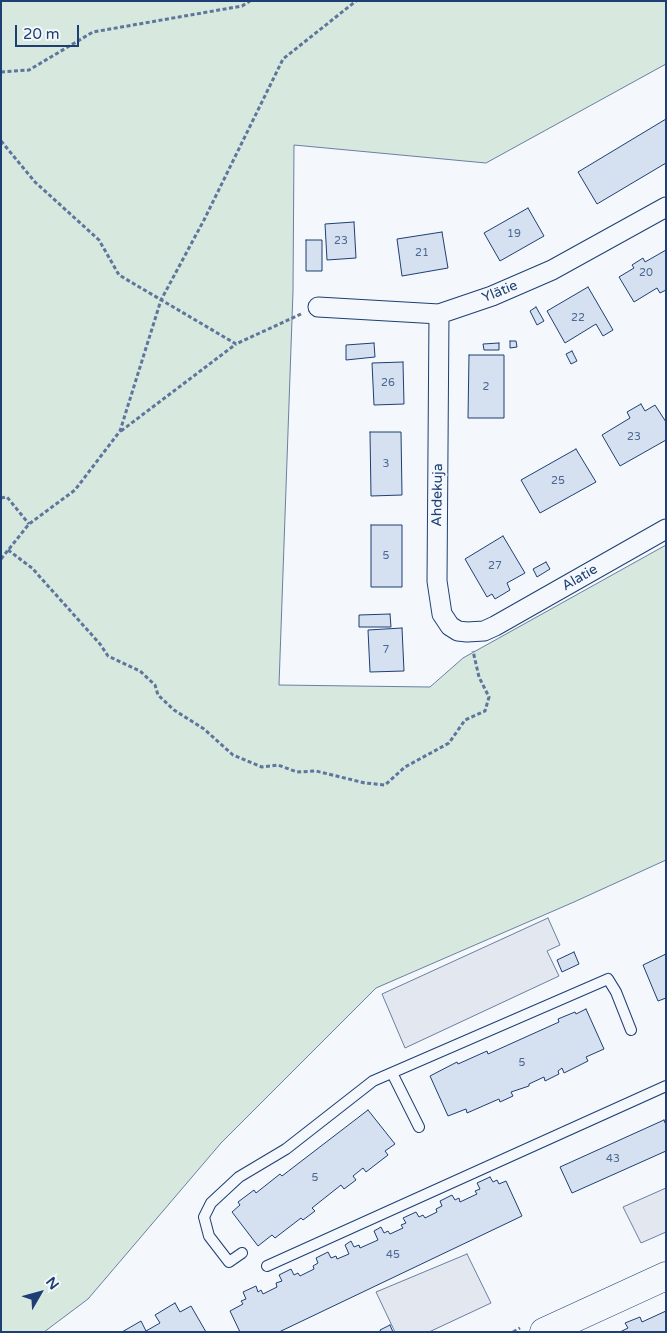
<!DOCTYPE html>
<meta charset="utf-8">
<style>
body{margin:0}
#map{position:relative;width:667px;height:1333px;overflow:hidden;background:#f4f7fb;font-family:"Varela Round",sans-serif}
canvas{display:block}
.frame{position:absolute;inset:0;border:2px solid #1d3f73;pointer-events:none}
.north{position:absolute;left:15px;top:1268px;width:50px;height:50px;-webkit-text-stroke:4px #f4f7fb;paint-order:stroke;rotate:52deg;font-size:14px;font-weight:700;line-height:20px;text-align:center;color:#1d3f73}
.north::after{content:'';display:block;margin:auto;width:18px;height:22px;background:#1d3f73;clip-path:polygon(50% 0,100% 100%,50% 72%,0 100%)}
.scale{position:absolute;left:15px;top:25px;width:64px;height:22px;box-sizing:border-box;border:2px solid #1d3f73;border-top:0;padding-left:6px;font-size:15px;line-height:18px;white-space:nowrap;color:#1d3f73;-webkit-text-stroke:4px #f4f7fb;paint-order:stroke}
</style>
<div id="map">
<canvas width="667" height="1333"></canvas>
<div class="frame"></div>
<div class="north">N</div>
<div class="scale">20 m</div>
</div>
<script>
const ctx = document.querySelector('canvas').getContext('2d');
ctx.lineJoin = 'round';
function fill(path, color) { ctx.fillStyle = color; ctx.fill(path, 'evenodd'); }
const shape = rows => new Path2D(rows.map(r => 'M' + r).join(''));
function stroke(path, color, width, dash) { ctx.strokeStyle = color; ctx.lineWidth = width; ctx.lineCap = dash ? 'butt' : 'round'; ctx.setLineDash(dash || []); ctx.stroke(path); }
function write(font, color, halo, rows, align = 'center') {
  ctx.font = font + ' "Varela Round",sans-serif'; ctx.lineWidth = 4; ctx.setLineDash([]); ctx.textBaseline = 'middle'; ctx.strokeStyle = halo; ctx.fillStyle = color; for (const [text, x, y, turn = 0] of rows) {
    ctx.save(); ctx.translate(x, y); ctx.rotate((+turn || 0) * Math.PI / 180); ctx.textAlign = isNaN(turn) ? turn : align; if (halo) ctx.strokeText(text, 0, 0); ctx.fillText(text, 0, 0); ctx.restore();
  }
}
const green = shape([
 [1,1,666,1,666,64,486,163,294,145,293,291,279,685,430,687,463,658,666,545,666,860,574,902,376,988,221,1143,88,1299,44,1332,1,1332,1,1]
]);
fill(green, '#d7e8df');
stroke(green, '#687fa3', 1);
const parking = shape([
 [548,918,560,945,547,951,559,976,405,1048,382,994,548,918],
 [666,1188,666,1232,641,1243,623,1207,666,1188],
 [467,1254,491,1303,429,1332,395,1332,376,1292,467,1254]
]);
fill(parking, '#e3e8f0');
stroke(parking, '#687fa3', 1);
const building = shape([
 [666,119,666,163,597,204,578,172,666,119],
 [528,208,544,236,500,261,484,233,528,208],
 [354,222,356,258,327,260,325,224,354,222],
 [442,232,448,268,402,276,397,239,442,232],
 [306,240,322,240,322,271,306,271,306,240],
 [666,250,666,290,660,293,657,288,634,302,619,277,634,268,632,265,643,258,645,262,666,250],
 [588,287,613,330,603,336,596,324,565,343,547,311,588,287],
 [536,307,544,321,537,325,530,311,536,307],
 [510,341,516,341,517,347,510,348,510,341],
 [374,343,375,357,346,360,346,345,374,343],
 [499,343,499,350,484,350,483,344,499,343],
 [572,351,577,361,571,364,566,354,572,351],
 [469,355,504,355,504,418,468,418,469,355],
 [403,362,404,404,374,405,372,363,403,362],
 [641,404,645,411,655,405,666,422,666,440,620,466,602,435,630,418,627,412,641,404],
 [370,432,401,432,402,495,371,496,370,432],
 [576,449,596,482,540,513,521,480,576,449],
 [371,525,402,525,402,587,371,587,371,525],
 [503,536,525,573,507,583,510,590,495,599,492,594,487,597,465,559,503,536],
 [546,562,550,569,537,577,533,569,546,562],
 [390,614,391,627,359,627,359,615,390,614],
 [402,628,404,671,370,672,368,630,402,628],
 [574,952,579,964,562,972,557,960,574,952],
 [666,954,666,998,658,1001,643,965,666,954],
 [586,1009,604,1049,586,1057,588,1061,564,1073,562,1068,558,1071,559,1074,545,1081,544,1077,529,1084,529,1086,511,1092,513,1096,500,1102,499,1099,467,1113,466,1109,448,1116,430,1076,457,1062,458,1064,487,1051,488,1054,559,1022,558,1019,575,1012,576,1014,586,1009],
 [368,1110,395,1144,385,1151,388,1155,366,1172,363,1168,353,1176,356,1180,344,1189,341,1185,312,1208,315,1211,303,1220,301,1218,275,1238,272,1235,258,1246,232,1212,240,1205,238,1202,254,1190,256,1193,280,1174,282,1176,368,1110],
 [664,1120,666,1125,666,1151,572,1193,560,1167,664,1120],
 [490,1177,493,1182,497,1180,499,1184,506,1181,522,1216,279,1332,240,1332,230,1311,243,1304,241,1301,246,1299,243,1292,256,1286,258,1292,261,1290,263,1294,277,1287,276,1283,282,1281,279,1275,291,1269,294,1275,298,1273,300,1276,314,1269,313,1266,318,1263,316,1258,328,1252,331,1258,336,1256,337,1259,349,1254,345,1245,351,1241,354,1247,359,1245,360,1248,378,1240,374,1231,381,1227,384,1233,388,1231,390,1234,403,1228,401,1225,406,1223,403,1218,416,1212,419,1217,423,1215,425,1218,437,1212,436,1209,442,1206,440,1201,452,1195,455,1200,459,1198,460,1202,477,1194,475,1191,480,1189,477,1183,490,1177],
 [175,1303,180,1312,191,1306,206,1332,122,1332,141,1321,146,1331,160,1323,155,1315,175,1303],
 [666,1311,666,1332,620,1332,628,1328,625,1323,640,1317,642,1322,666,1311],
 [390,1325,393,1332,381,1332,380,1330,390,1325]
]);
fill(building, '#d5e0f0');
stroke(building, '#1d3f73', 1);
const lane = shape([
 [392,1073,419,1127],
 [242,1253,229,1262,209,1236,204,1217,211,1203,239,1177,286,1149,373,1081,608,979,616,992,631,1030],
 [267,1266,666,1086]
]);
const street = shape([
 [318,307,439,314,492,296,552,270,666,207],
 [439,314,437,581,442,614,450,626,458,631,467,632,484,631,495,626,666,529]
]);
const secondary = shape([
 [544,1332,666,1276]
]);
stroke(lane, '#1d3f73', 12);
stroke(street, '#1d3f73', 21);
stroke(secondary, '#1d3f73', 29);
stroke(shape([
 [1,72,29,70,93,32,242,6,250,1],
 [1,141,35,182,99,240,119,275,236,344,301,314],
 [121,431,236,344],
 [1,498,7,497,29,524],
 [8,550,32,568,100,644,108,656,140,671,155,685,158,695,174,710,204,729,233,755,262,767,278,765,297,772,316,771,365,783,385,785,405,767,449,743,465,720,485,711,489,697,479,677,473,651],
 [1,559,29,524,75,490,120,431,161,300,204,220,283,59,356,1],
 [513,1332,520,1328]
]), '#5e769c', 3, [4, 2.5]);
stroke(lane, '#f4f7fb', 10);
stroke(street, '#f4f7fb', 19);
stroke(secondary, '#f4f7fb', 28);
write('11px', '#4b6792', null, [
 ["19",514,234],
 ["23",341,241],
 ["21",422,253],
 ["20",646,273],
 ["22",578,318],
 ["26",388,383],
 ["2",486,387],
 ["23",634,437],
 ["3",386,464],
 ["25",558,481],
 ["5",386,556],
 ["27",495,566],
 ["7",386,650],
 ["5",522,1063],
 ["43",613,1159],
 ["5",315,1178],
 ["45",393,1255]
]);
write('14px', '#1d3f73', '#f4f7fb', [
 ["Ylätie",500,292,-22],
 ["Ahdekuja",438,495,-89],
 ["Alatie",580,578,-30]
]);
</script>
